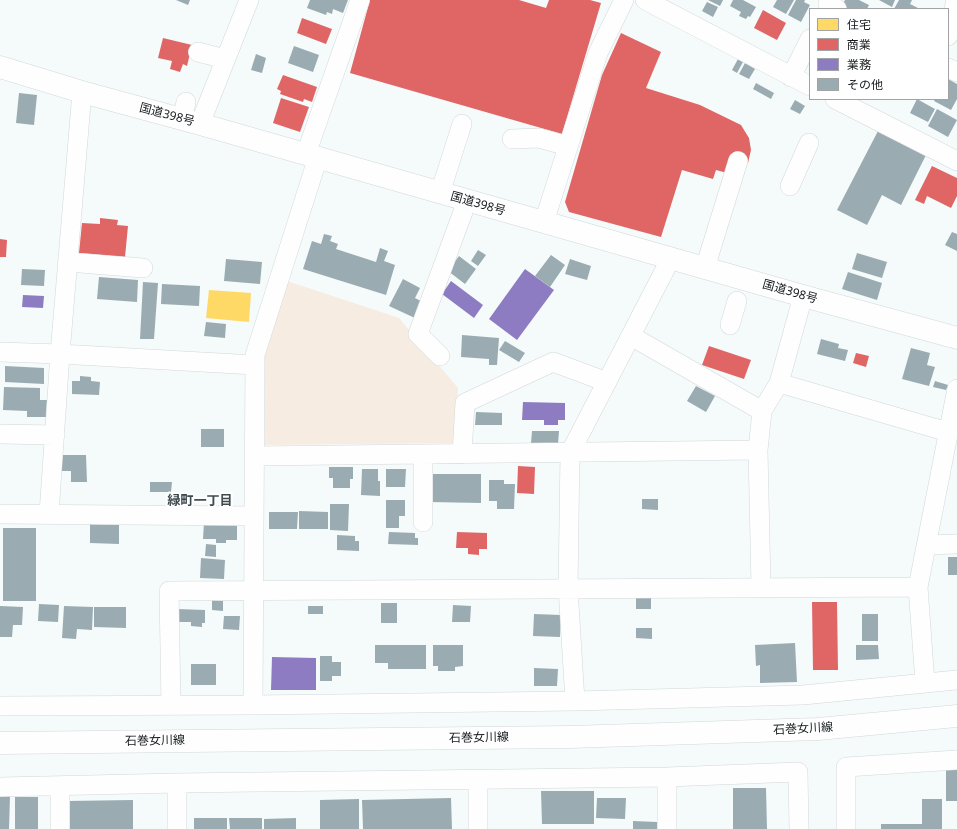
<!DOCTYPE html>
<meta charset="utf-8">
<style>
body{margin:0}
#map{position:relative;width:957px;height:829px;overflow:hidden;background:#f5fafb;font-family:"Noto Sans","Noto Sans JP",sans-serif}
canvas{display:block}
.legend{position:absolute;left:809px;top:8px;width:140px;height:92px;box-sizing:border-box;background:#fff;border:1px solid #a1a3a4;margin:0;padding:5px 7px;list-style:none;font-size:12px;color:#14191b}
.legend li{display:flex;align-items:center;gap:8px;height:20px}
.legend b{width:20px;border:1px solid #a1a3a4}
</style>
<div id="map">
<canvas width="957" height="829"></canvas>
<ul class="legend">
<li><b style="height:11px;background:#ffd966"></b>住宅</li>
<li><b style="height:11px;background:#e06666"></b>商業</li>
<li><b style="height:11px;background:#8e7cc3"></b>業務</li>
<li><b style="height:11px;background:#9aacb1"></b>その他</li>
</ul>
</div>
<script>
const ctx = document.querySelector('canvas').getContext('2d');
ctx.lineJoin = 'round';
function fill(path, color) { ctx.fillStyle = color; ctx.fill(path, 'evenodd'); }
const shape = rows => new Path2D(rows.map(r => 'M' + r).join(''));
function stroke(path, color, width, dash) { ctx.strokeStyle = color; ctx.lineWidth = width; ctx.lineCap = dash ? 'butt' : 'round'; ctx.setLineDash(dash || []); ctx.stroke(path); }
function write(font, color, halo, rows, align = 'center') {
  ctx.font = font + ' "Noto Sans","Noto Sans JP",sans-serif'; ctx.lineWidth = 4; ctx.setLineDash([]); ctx.textBaseline = 'middle'; ctx.strokeStyle = halo; ctx.fillStyle = color; for (const [text, x, y, turn = 0] of rows) {
    ctx.save(); ctx.translate(x, y); ctx.rotate((+turn || 0) * Math.PI / 180); ctx.textAlign = isNaN(turn) ? turn : align; if (halo) ctx.strokeText(text, 0, 0); ctx.fillText(text, 0, 0); ctx.restore();
  }
}
fill(shape([
 [287,281,399,318,458,388,455,443,265,445,265,341]
]), '#f6ece1');
fill(shape([
 [209,290,251,293,249,322,206,318]
]), '#ffd966');
fill(shape([
 [370,0,519,0,546,8,549,0,590,0,601,3,562,134,350,73],
 [763,10,786,23,777,40,754,28],
 [302,18,332,29,326,44,297,33],
 [621,33,661,52,646,88,700,105,741,125,749,138,751,150,748,163,731,160,727,173,716,170,713,179,682,170,661,237,569,212,565,202,602,75],
 [163,38,192,45,187,66,183,64,180,72,170,69,172,61,158,58],
 [283,75,317,87,312,102,304,99,303,102,280,94,281,91,277,89],
 [281,98,309,107,300,132,273,123],
 [932,166,957,178,957,196,951,208,927,196,924,204,915,200],
 [100,218,118,220,117,225,128,226,125,257,79,253,82,223,100,224],
 [0,239,7,240,6,257,0,257],
 [709,346,751,360,744,379,702,365],
 [856,353,869,356,866,367,853,363],
 [518,466,535,467,534,494,517,493],
 [457,532,487,533,487,549,479,549,479,555,468,554,468,548,456,548],
 [812,602,837,602,838,670,813,670]
]), '#e06666');
fill(shape([
 [525,269,554,290,517,340,489,319],
 [451,281,483,305,474,318,442,294],
 [23,295,44,296,43,308,22,307],
 [523,402,565,403,565,420,558,420,558,425,544,425,544,420,522,420],
 [272,657,316,658,316,690,271,690]
]), '#8e7cc3');
fill(shape([
 [176,0,190,0,188,5],
 [310,0,348,0,343,13,333,9,332,14,327,12,326,15,307,8],
 [708,0,723,0,720,6],
 [733,0,743,0,756,7,750,17,748,16,746,19,739,16,741,12,730,6],
 [777,0,794,0,786,14,773,7],
 [796,0,805,0,804,2,810,5,801,22,788,15],
 [845,0,859,0,869,5,867,9,846,9,841,7],
 [879,0,895,0,892,7],
 [899,0,912,0,910,4,920,9,894,9],
 [707,2,718,7,713,17,702,11],
 [294,46,319,55,313,72,288,63],
 [256,54,266,58,262,73,251,70],
 [738,59,743,62,737,73,732,70],
 [745,63,755,69,749,79,739,74],
 [948,79,957,84,957,99,951,110,934,101,935,99,948,99],
 [756,83,774,93,771,99,753,89],
 [19,93,37,95,34,125,16,123],
 [917,99,935,109,928,122,910,113],
 [795,100,805,106,800,114,790,109],
 [937,109,957,120,948,137,928,126],
 [878,131,926,155,901,205,882,195,867,225,837,210],
 [952,232,957,234,957,251,945,245],
 [324,234,332,236,330,241,338,244,336,249,376,262,380,248,388,251,384,261,395,265,386,295,303,269,312,241,321,244],
 [478,250,486,255,478,266,471,261],
 [857,253,887,262,882,278,852,269],
 [551,255,565,265,550,287,535,276],
 [459,256,476,269,465,284,448,271],
 [226,259,262,262,260,284,224,281],
 [570,259,591,266,587,280,565,274],
 [22,269,45,270,44,286,21,285],
 [848,272,882,283,877,300,842,289],
 [99,277,138,280,137,302,97,299],
 [403,279,420,288,415,298,425,303,417,319,389,306],
 [143,282,158,283,154,339,140,339],
 [162,284,200,286,199,306,161,304],
 [206,322,226,324,225,338,204,336],
 [462,335,499,338,497,365,489,365,489,359,461,357],
 [821,339,839,344,838,348,848,350,845,361,817,354],
 [505,341,525,353,519,362,499,350],
 [911,348,930,353,927,365,935,367,929,386,902,379],
 [5,366,44,368,44,384,5,382],
 [80,376,91,377,91,381,100,382,99,395,72,394,72,381,80,381],
 [935,381,948,385,946,390,933,387],
 [696,386,715,396,706,412,687,401],
 [4,387,40,388,40,400,47,400,46,417,27,417,27,411,3,410],
 [476,412,502,413,502,425,475,425],
 [201,429,224,429,224,447,201,447],
 [532,431,559,431,558,444,531,443],
 [61,455,86,455,87,482,71,482,71,471,61,471],
 [329,467,353,467,353,479,350,479,350,488,333,488,333,478,329,478],
 [362,469,378,469,378,481,380,481,380,496,361,495],
 [386,469,406,469,405,487,386,487],
 [430,474,481,474,481,503,430,502],
 [489,480,504,480,504,484,515,484,514,509,497,509,497,501,489,501],
 [150,482,172,482,171,492,150,492],
 [642,499,658,499,658,510,642,509],
 [386,500,405,500,405,516,399,516,399,528,386,528],
 [330,504,349,504,348,531,330,530],
 [299,511,328,512,328,529,299,529],
 [269,512,298,512,297,529,269,529],
 [204,522,237,523,237,540,226,540,226,543,216,543,216,539,203,539],
 [90,524,119,525,119,544,90,543],
 [3,528,36,528,36,601,3,601],
 [389,532,415,533,415,538,418,538,418,545,388,544],
 [337,535,355,536,355,541,359,541,359,551,337,550],
 [206,544,216,545,216,557,205,556],
 [948,557,957,557,957,575,948,575],
 [201,558,225,560,224,579,200,578],
 [636,597,651,597,651,609,636,609],
 [212,600,223,601,223,611,212,610],
 [381,603,397,603,397,623,381,623],
 [39,604,59,605,58,622,38,621],
 [453,605,471,606,470,622,452,622],
 [0,606,23,607,22,625,13,625,12,637,0,637],
 [64,606,93,607,92,630,77,629,76,639,62,638],
 [308,606,323,606,323,614,308,614],
 [94,607,126,607,126,628,94,627],
 [177,609,205,610,205,623,202,623,202,627,191,626,191,622,176,622],
 [534,614,561,615,560,637,533,636],
 [862,614,878,614,878,641,862,641],
 [224,616,240,616,239,630,223,629],
 [636,628,652,628,652,639,636,638],
 [795,643,797,682,760,683,760,665,756,666,755,645],
 [375,645,426,645,426,669,388,669,388,663,375,663],
 [433,645,463,645,463,666,455,667,455,671,438,671,438,666,433,666],
 [856,645,878,645,879,659,856,660],
 [320,656,332,656,332,662,341,662,341,676,332,676,332,681,320,681],
 [191,664,216,664,216,685,191,685],
 [534,668,558,669,557,686,534,686],
 [946,770,957,770,957,801,946,801],
 [733,788,766,788,767,829,733,829],
 [541,791,594,791,594,824,542,824],
 [0,796,10,796,9,829,0,829],
 [15,797,38,797,38,829,15,829],
 [451,798,452,829,363,829,362,800],
 [597,798,626,798,625,819,596,818],
 [359,799,359,829,320,829,320,800],
 [922,799,942,799,942,829,881,829,881,824,922,824],
 [133,800,133,829,67,829,67,801],
 [194,818,227,818,227,829,194,829],
 [229,818,262,818,262,829,230,829],
 [296,818,296,829,264,829,264,819],
 [633,821,657,822,657,829,633,829]
]), '#9aacb1');
const minor = shape([
 [645,0,810,86],
 [828,4,837,9],
 [948,36,956,0],
 [198,52,225,59],
 [948,68,957,72],
 [791,77,810,39],
 [835,99,957,161],
 [182,119,186,102],
 [200,124,249,0],
 [512,139,539,138,568,146],
 [306,154,360,0],
 [790,186,809,143],
 [440,193,462,124],
 [544,222,598,53,624,0],
 [68,262,143,268],
 [705,268,738,161],
 [730,325,737,301],
 [631,336,762,411],
 [0,352,60,354,255,365],
 [440,356,418,334,467,201],
 [779,383,948,432],
 [0,434,55,435],
 [423,454,423,522],
 [462,454,465,403,553,362,607,382],
 [255,456,758,450],
 [0,514,253,516],
 [49,514,60,354,82,92],
 [926,545,957,544],
 [761,587,758,450,762,411,779,383,803,296],
 [925,683,918,587,957,389],
 [575,701,568,588,570,453,671,258],
 [171,705,169,591,918,587],
 [253,705,255,355,318,157],
 [0,706,253,705,575,701,803,695,957,680],
 [667,777,667,829],
 [478,780,478,829],
 [177,783,177,829],
 [60,786,60,829],
 [0,787,177,783,667,777,798,772,799,829],
 [846,829,846,767,957,760]
]);
const major = shape([
 [0,743,570,737,818,729,957,716]
]);
const highway = shape([
 [0,67,82,92,200,124,803,296,957,338]
]);
stroke(minor, '#d2d7d9', 20);
stroke(major, '#d2d7d9', 23);
stroke(highway, '#d2d7d9', 23);
stroke(minor, '#fefefe', 19);
stroke(major, '#fefefe', 22);
stroke(highway, '#fefefe', 22);
write('12px', '#14191b', '#fff', [
 ["国道398号",167,115,15],
 ["国道398号",478,204,16],
 ["国道398号",790,292,16],
 ["石巻女川線",803,729,-3],
 ["石巻女川線",479,738,-1],
 ["石巻女川線",155,741,-1]
]);
write('bold 13px', '#3e4a4e', '#fff', [
 ["緑町一丁目",200,501]
]);
</script>
